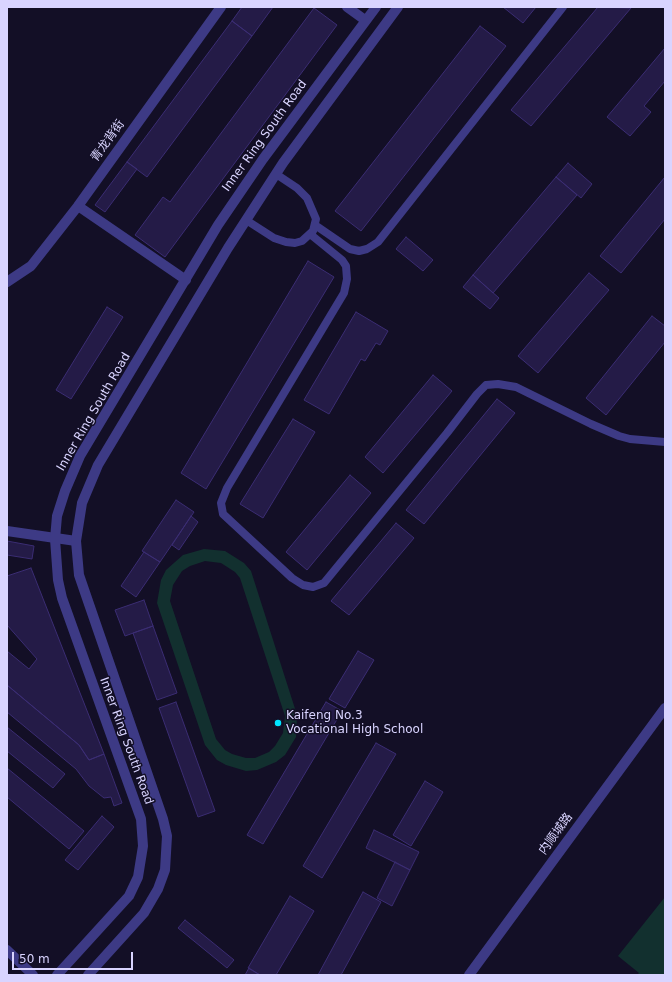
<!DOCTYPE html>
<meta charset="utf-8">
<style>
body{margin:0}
#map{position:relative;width:672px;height:982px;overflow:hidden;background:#130f26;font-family:"DejaVu Sans",sans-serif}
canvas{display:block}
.frame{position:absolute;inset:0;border:8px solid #d9d4ff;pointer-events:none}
.scale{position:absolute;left:12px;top:952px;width:121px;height:18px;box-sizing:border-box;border:2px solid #d9d4ff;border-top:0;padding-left:5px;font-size:12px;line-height:14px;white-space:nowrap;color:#d9d4ff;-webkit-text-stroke:3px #130f26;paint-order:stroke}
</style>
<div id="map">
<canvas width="672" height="982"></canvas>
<div class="frame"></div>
<div class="scale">50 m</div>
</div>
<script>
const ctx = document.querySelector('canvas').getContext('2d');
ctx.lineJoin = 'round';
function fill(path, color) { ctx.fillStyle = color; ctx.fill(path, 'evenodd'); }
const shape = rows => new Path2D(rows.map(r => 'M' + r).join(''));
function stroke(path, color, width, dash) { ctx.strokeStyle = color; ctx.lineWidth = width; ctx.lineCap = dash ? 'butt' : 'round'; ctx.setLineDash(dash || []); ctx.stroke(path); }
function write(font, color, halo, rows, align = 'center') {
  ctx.font = font + ' "DejaVu Sans","Noto Sans SC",sans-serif'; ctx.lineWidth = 3; ctx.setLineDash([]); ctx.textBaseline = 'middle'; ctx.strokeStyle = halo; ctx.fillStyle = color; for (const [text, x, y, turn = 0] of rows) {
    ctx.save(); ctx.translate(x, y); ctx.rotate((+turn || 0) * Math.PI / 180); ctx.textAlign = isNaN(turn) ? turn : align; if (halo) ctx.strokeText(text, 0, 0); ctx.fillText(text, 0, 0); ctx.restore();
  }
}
fill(shape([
 [204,549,225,551,244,563,251,571,297,715,296,737,285,755,276,762,257,770,246,771,226,765,217,760,205,745,157,603,161,580,166,570,183,555],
 [205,561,221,563,235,572,240,578,285,716,283,733,275,746,269,752,255,758,246,758,232,754,225,750,216,739,170,601,173,585,182,571,190,566],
 [665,897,665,975,637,975,639,973,618,956]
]), '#12302f');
const building = shape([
 [242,7,273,7,252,36,232,21,242,7],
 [503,7,536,7,523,23,503,7],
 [598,7,631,8,531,126,511,110,598,7],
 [314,8,337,25,165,257,135,235,163,197,170,202,314,8],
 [232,21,252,36,147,177,127,162,232,21],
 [480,26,506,46,361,231,335,211,480,26],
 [665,48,665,81,644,106,651,112,630,136,607,117,665,48],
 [127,162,137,169,105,212,95,205,127,162],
 [568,163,592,184,581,198,556,177,568,163],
 [556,177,577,195,493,293,473,275,556,177],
 [665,177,665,219,621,273,600,256,665,177],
 [406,237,433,260,423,271,396,249,406,237],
 [308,261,334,277,206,489,181,473,308,261],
 [589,273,609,290,538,373,518,356,589,273],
 [473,275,499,298,490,309,463,287,473,275],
 [107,307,123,317,71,399,56,390,107,307],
 [356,312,388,331,380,345,376,343,365,361,361,359,329,414,304,400,356,312],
 [652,316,665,326,665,342,606,415,586,398,652,316],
 [433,375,452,391,383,473,365,457,433,375],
 [497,399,515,413,424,524,406,510,497,399],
 [293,419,315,432,263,518,240,504,293,419],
 [350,475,371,493,307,570,286,552,350,475],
 [176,500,194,512,160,562,142,551,176,500],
 [191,516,198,522,179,550,172,545,191,516],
 [396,523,414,538,349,615,331,601,396,523],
 [7,541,34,546,32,559,7,555,7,541],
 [144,552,160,562,136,597,121,586,144,552],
 [31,568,104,754,89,760,79,745,7,685,7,651,29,669,37,659,7,625,7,576,31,568],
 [144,600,153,626,125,636,115,610,144,600],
 [153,626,177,693,157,700,133,633,153,626],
 [358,651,374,660,345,708,329,699,358,651],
 [7,685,79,745,89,760,104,754,122,803,114,806,111,797,104,798,89,786,76,769,7,712,7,685],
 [176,702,215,811,198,817,159,708,176,702],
 [326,702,342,711,263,844,247,835,326,702],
 [7,727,65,774,53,788,7,751,7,727],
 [376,743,396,754,322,878,303,866,376,743],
 [7,768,84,831,69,849,7,797,7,768],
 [425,781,443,792,411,846,393,835,425,781],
 [102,816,114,827,78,870,65,860,102,816],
 [374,830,419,852,410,870,366,848,374,830],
 [395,862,410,870,392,906,377,898,395,862],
 [363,892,381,902,341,975,318,975,363,892],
 [290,896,314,911,276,975,260,975,248,968,290,896],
 [185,920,234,960,227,968,178,928,185,920],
 [249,968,260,975,245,975,249,968]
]);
fill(building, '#241b47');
stroke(building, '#3b2d73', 1);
stroke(shape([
 [246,220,274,238,286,242,295,243,302,241,313,231,316,219,307,198,297,188,276,174],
 [315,225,350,249,359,251,367,249,378,242,563,7],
 [310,234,342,260,346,266,347,279,344,293,227,488,221,503,223,514,292,578,303,585,313,587,324,583,447,433,477,394,486,385,498,384,516,387,591,424,619,436,630,439,665,442]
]), '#3d3a85', 8);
stroke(shape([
 [347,7,365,20],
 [78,206,186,280],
 [7,282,31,266,78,206,221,7],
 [7,531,76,541],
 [7,950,33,975]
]), '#3d3a85', 10);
stroke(shape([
 [57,975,129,896,138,877,143,846,141,819,62,598,58,580,55,539,57,516,65,491,80,456,218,225,263,159,376,7],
 [88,975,144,913,158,889,165,870,167,836,163,819,79,575,76,541,82,503,98,465,228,248,283,163,398,7],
 [469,975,665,708]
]), '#3d3a85', 10);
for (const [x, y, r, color] of [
 [278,723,4,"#00e5ff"]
]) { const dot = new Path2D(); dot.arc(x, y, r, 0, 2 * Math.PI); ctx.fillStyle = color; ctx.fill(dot); stroke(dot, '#130f26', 1.5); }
write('12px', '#d9d4ff', '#130f26', [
 ["Inner Ring South Road",265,136,-54],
 ["青龙背街",108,141,-54],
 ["Inner Ring South Road",94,412,-60],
 ["Inner Ring South Road",126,741,70],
 ["内顺城路",556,834,-54]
]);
write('12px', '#d9d4ff', '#130f26', [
 ["Kaifeng No.3",286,716],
 ["Vocational High School",286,730]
], 'left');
</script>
